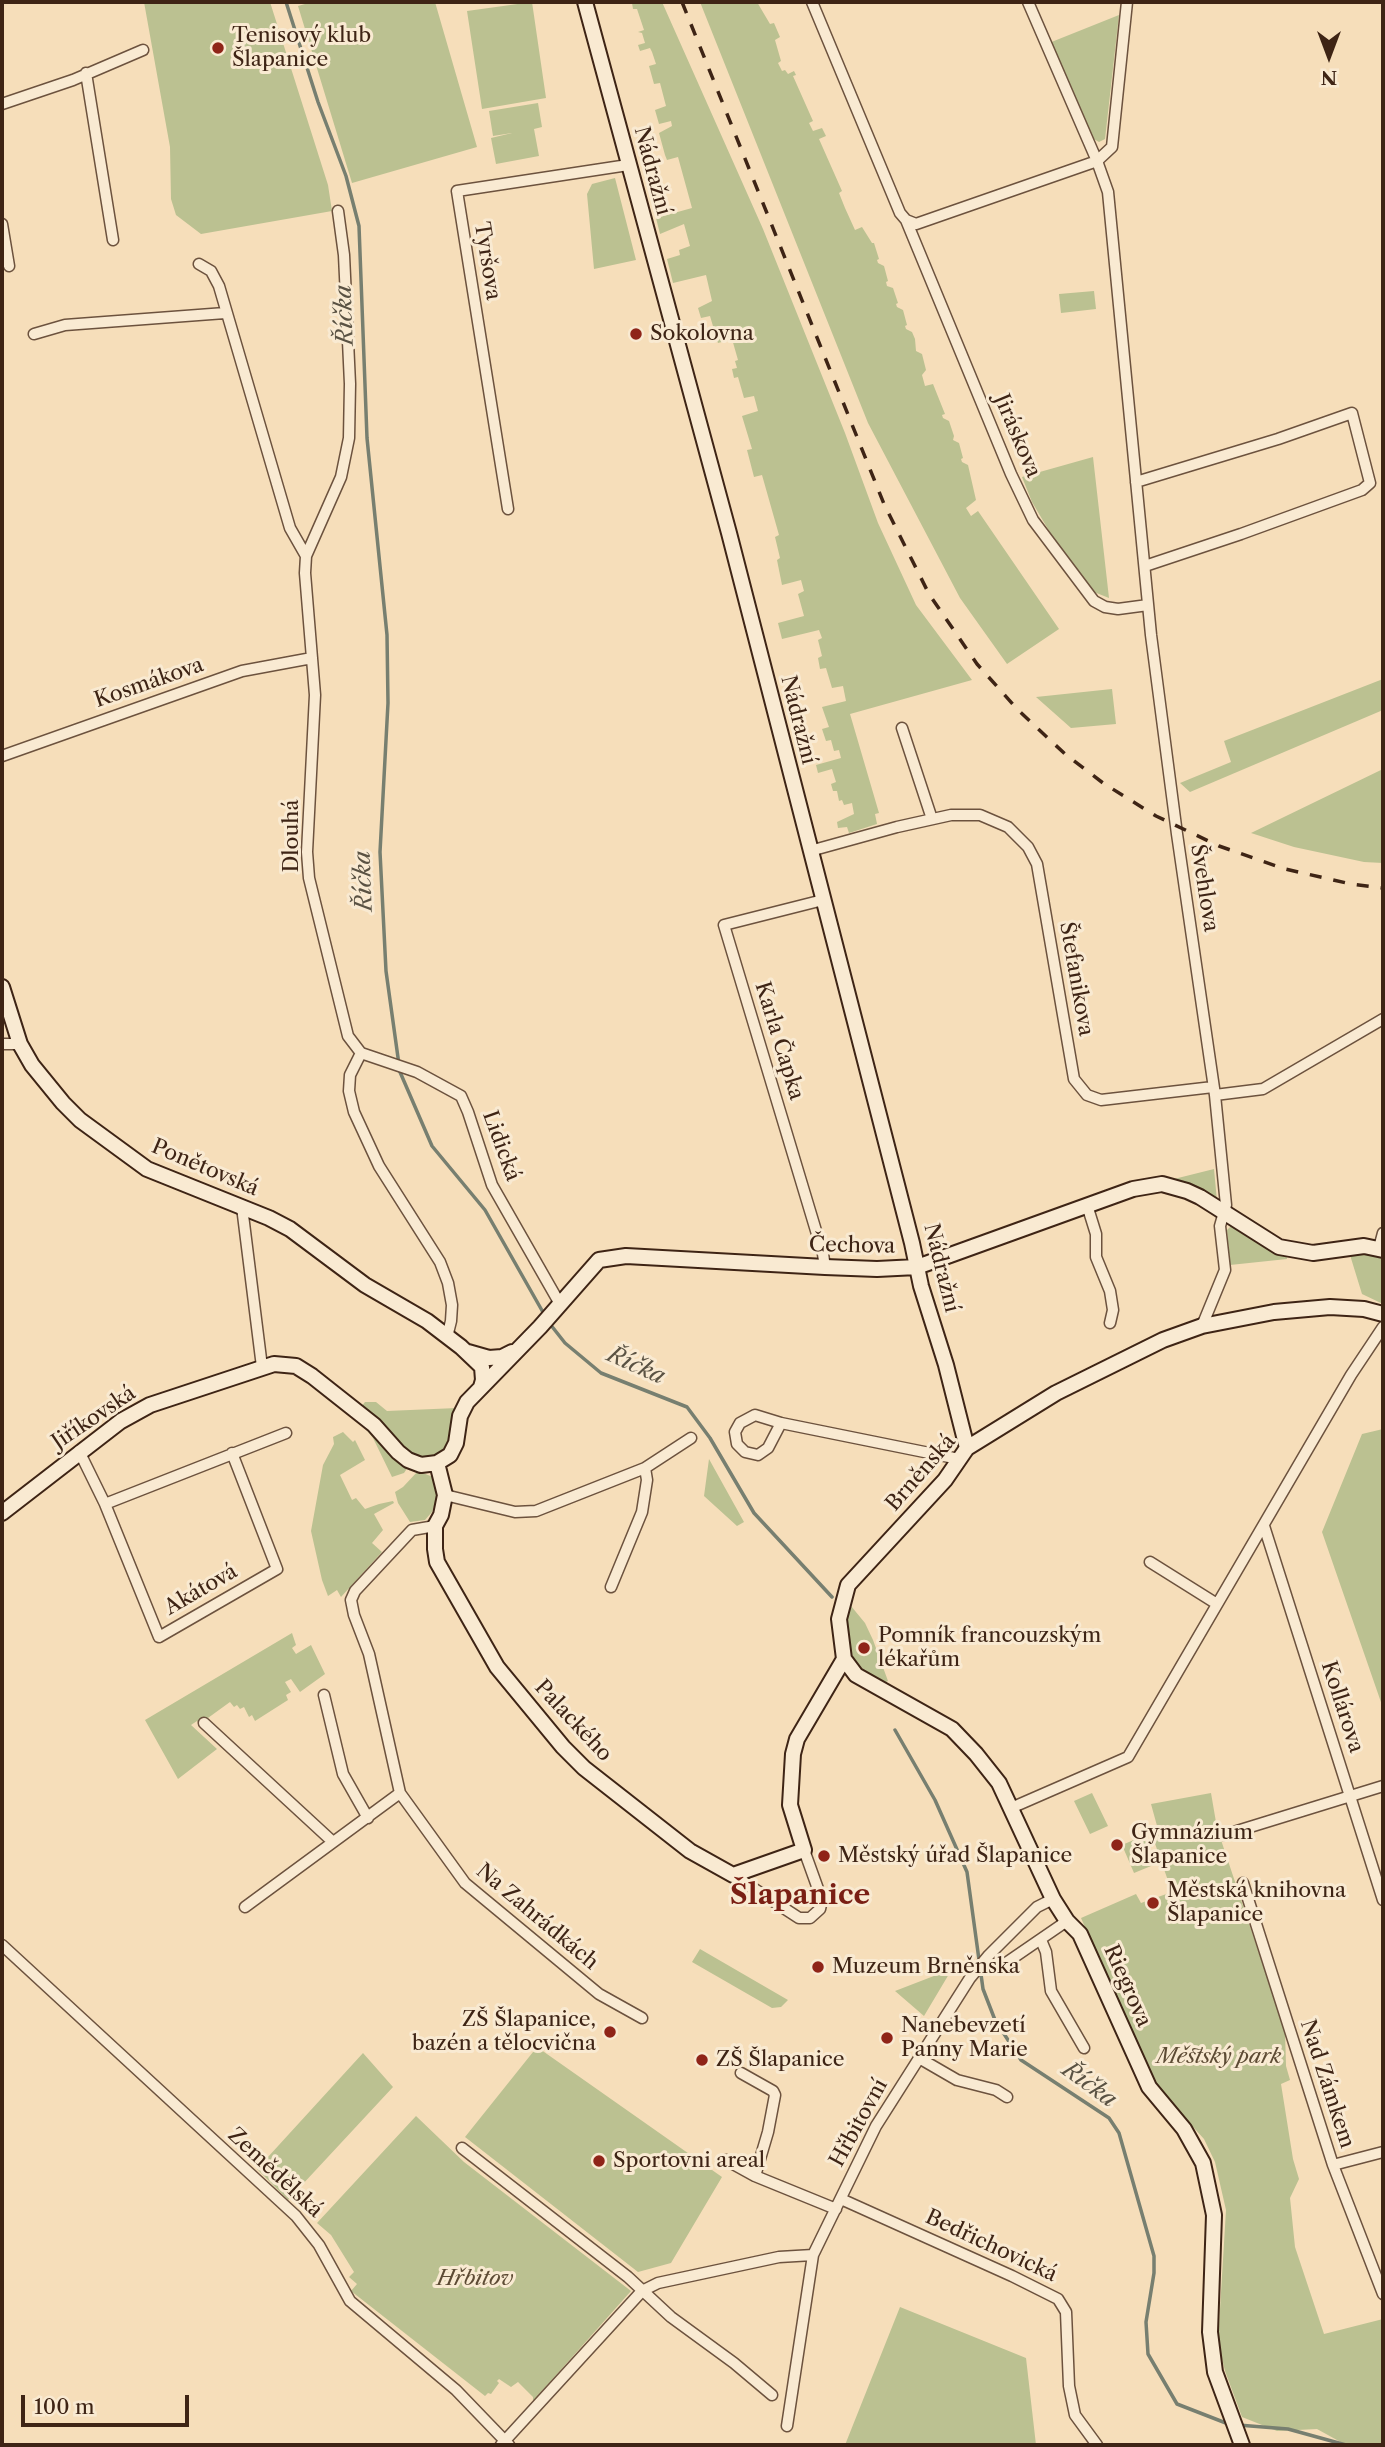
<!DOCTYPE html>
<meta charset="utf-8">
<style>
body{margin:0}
#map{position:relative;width:1385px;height:2447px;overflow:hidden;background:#f6deba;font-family:"Libre Caslon Text",serif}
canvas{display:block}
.frame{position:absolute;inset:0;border:4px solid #3e2415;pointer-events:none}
.north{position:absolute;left:1294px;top:21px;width:70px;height:70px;-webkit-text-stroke:5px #f9ead2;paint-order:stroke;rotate:180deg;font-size:19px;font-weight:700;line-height:28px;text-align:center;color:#3e2415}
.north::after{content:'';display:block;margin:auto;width:24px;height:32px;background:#3e2415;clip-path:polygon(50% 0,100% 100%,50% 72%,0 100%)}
.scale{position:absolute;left:21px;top:2395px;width:168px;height:32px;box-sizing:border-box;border:4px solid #3e2415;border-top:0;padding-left:9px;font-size:21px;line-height:24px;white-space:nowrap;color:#3e2415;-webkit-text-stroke:5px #f9ead2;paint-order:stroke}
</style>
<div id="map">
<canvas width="1385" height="2447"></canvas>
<div class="frame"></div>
<div class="north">N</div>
<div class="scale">100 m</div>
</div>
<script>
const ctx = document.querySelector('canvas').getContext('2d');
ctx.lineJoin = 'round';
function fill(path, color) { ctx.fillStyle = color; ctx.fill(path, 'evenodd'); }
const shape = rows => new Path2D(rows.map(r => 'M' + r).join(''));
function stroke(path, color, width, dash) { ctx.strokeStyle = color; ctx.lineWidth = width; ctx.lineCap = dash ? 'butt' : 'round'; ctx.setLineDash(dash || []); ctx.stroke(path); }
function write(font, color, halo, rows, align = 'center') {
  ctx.font = font + ' "Libre Caslon Text",serif'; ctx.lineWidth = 6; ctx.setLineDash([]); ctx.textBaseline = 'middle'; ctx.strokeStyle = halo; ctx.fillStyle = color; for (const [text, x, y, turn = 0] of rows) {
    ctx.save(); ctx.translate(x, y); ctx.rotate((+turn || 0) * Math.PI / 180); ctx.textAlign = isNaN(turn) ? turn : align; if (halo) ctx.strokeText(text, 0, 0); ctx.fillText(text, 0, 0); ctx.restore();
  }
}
fill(shape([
 [144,2,270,2,328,185,332,211,201,234,176,215,171,199,170,147],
 [312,2,435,2,477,147,352,183,298,6],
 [532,2,546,98,482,109,467,11],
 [634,2,662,2,763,229,845,433,878,523,916,605,972,680,850,714,879,813,875,814,877,824,849,833,847,827,838,828,837,822,854,814,852,803,844,805,842,800,839,801,837,791,833,791,831,784,836,782,832,769,818,773,816,765,841,758,839,750,834,751,831,740,826,741,822,729,829,727,822,707,846,701,843,686,832,688,826,668,820,669,818,658,822,656,818,640,822,638,819,630,782,639,778,623,804,616,798,594,804,591,801,580,782,585,777,560,780,558,775,537,779,535,762,475,754,477,747,450,752,449,742,416,758,411,754,396,744,398,738,377,734,378,732,369,737,368,735,361,738,360,732,339,718,343,715,335,717,334,715,333,710,316,701,318,698,308,712,301,706,275,673,283,667,259,680,255,679,250,690,246,684,224,660,234,656,218,692,208,678,157,667,160,665,155,659,133,672,126,671,121,659,124,655,110,666,106,660,83,654,84,649,66,656,64,652,52,650,48,640,51,638,45,645,43,642,33,638,32,644,30,637,9,633,9,632,3],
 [700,2,757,2,770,24,774,23,780,37,775,40,781,61,778,63,782,71,785,70,788,74,794,71,796,75,793,76,813,121,809,123,813,131,822,128,826,136,819,139,842,191,839,193,845,208,855,230,862,227,872,243,874,243,879,259,877,260,878,263,884,266,888,281,886,282,887,286,893,288,898,303,896,304,897,307,903,310,907,325,905,326,906,329,912,332,915,339,916,351,922,354,926,370,922,375,925,386,933,384,945,414,942,415,943,418,949,421,954,436,953,440,959,443,963,458,961,459,962,462,968,465,976,500,966,508,971,516,978,511,1059,629,1007,664,960,598,868,423],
 [1119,15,1105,139,1099,142,1092,138,1049,43],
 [538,103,542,127,534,129,539,156,496,164,491,138,512,133,493,136,489,111],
 [615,178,636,260,594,269,587,194,592,184],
 [1094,291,1096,309,1061,313,1059,294],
 [1093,457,1109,598,1094,592,1055,541,1032,502,1022,477],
 [1383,679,1383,710,1190,792,1180,783,1231,762,1224,741],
 [1112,689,1116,724,1071,728,1036,697],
 [1383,769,1383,863,1364,862,1294,847,1251,833],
 [1214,1169,1217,1201,1198,1189,1174,1179],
 [1232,1225,1286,1253,1287,1259,1230,1265,1227,1230],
 [1364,1254,1383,1259,1383,1304,1362,1294,1350,1255],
 [365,1402,376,1402,387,1411,457,1408,449,1445,435,1457,424,1459,415,1457,406,1451,361,1407],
 [360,1422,376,1435,398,1462,408,1467,404,1473,392,1477,373,1438],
 [1383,1429,1383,1708,1322,1532,1362,1434],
 [343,1432,353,1442,355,1440,365,1460,340,1475,352,1500,356,1498,365,1509,379,1504,393,1501,394,1503,374,1514,383,1530,372,1543,382,1552,341,1597,337,1590,328,1596,322,1580,311,1531,323,1465,334,1444,333,1437],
 [709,1459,744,1522,737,1526,704,1496],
 [418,1471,433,1477,438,1488,438,1495,432,1512,425,1520,410,1522,398,1503,395,1492,403,1487],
 [851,1606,865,1623,873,1640,888,1681,884,1683,859,1667,850,1651,846,1628,846,1612],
 [292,1633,296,1645,292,1648,296,1654,311,1645,325,1674,300,1692,291,1679,285,1682,291,1692,286,1695,288,1700,255,1721,252,1715,249,1717,244,1707,240,1709,237,1705,234,1707,230,1702,201,1723,197,1721,191,1725,217,1749,178,1779,145,1720],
 [1092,1793,1108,1826,1090,1834,1074,1801],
 [1211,1793,1217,1828,1285,2031,1286,2066,1290,2080,1281,2084,1293,2159,1299,2179,1290,2198,1295,2247,1324,2334,1383,2319,1383,2445,1346,2445,1317,2429,1277,2431,1242,2417,1225,2371,1218,2342,1226,2210,1215,2162,1204,2139,1154,2084,1081,1918,1136,1894,1141,1903,1172,1892,1152,1835,1159,1833,1151,1804],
 [1143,1836,1156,1864,1134,1873,1122,1845],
 [700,1949,769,1989,788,2000,781,2007,772,2008,692,1962],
 [952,1969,924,2016,895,1991],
 [537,2047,722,2177,671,2263,638,2272,465,2137],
 [363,2053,393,2087,288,2200,257,2169],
 [416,2116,464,2162,631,2291,533,2401,533,2397,518,2382,511,2387,499,2379,497,2381,499,2383,491,2394,488,2393,485,2396,351,2291,357,2284,349,2277,354,2272,331,2235,317,2223],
 [900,2307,1026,2358,1036,2445,845,2445]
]), '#bbc191');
stroke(shape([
 [286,2,318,102,346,176,359,226,367,438,387,635,388,703,380,852,386,971,400,1072,432,1146,485,1210,544,1314],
 [550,1324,565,1343,601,1373,687,1407,710,1438,754,1513,832,1597],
 [895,1730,935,1800,967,1872,983,1989,995,2020,1021,2060,1109,2118,1119,2133,1154,2256,1154,2273,1146,2322,1148,2354,1177,2404,1231,2425],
 [1238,2425,1288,2429,1346,2445]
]), '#777f70', 3.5);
const street = shape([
 [812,2,900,213,906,220,916,224,1097,161,1112,147,1127,2],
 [1028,2,1097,161,1108,192,1151,635,1177,834,1215,1095,1226,1205,1220,1226,1225,1270,1202,1326],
 [86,73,113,240],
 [2,104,73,80,143,50],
 [906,220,1011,474,1033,520,1094,601,1105,607,1118,609,1148,605],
 [2,224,9,266],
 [199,264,211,271,219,286,290,528,306,556,305,573,315,695,307,852,309,878,348,1036,361,1053],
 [34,334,65,325,225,313],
 [1136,482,1278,439,1352,413,1370,483,1362,490,1241,534,1145,566],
 [508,509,457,191,628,165],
 [306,556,341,477,349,438,350,384,344,255,338,211],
 [902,728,932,819],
 [2,756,242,671,312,658],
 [810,851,897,827,951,815,980,815,1008,827,1028,847,1037,864,1074,1079,1087,1095,1101,1100,1213,1087],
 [823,900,724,925,823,1254,825,1267],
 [2,1044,20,1044],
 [361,1053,417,1072,461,1096,468,1112,492,1185,560,1304],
 [361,1053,350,1075,349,1091,354,1112,379,1166,440,1262,448,1283,452,1305,451,1321,447,1337],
 [1215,1095,1263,1089,1383,1019],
 [1087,1205,1096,1234,1096,1257,1110,1291,1113,1310,1110,1323],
 [242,1207,262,1367],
 [1379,1248,1383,1233],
 [781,1423,768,1448,758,1455,745,1452,737,1444,735,1432,740,1423,755,1415,781,1423,959,1459],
 [79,1451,105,1504,159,1637,277,1569,232,1453],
 [445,1495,515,1512,536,1511,645,1468,691,1438],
 [105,1504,286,1433],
 [435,1526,412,1530,355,1591,351,1600,354,1615,369,1654,400,1793,465,1883,599,1994,642,2018],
 [1264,1526,1383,1900],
 [1150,1562,1217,1604],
 [611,1587,642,1512,647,1480,645,1468],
 [324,1695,343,1774,368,1818],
 [204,1723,333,1842],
 [1011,1808,1128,1757,1351,1375,1383,1327],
 [1224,1835,1383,1786],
 [733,1875,799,1918,810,1918,820,1909,822,1900,804,1850],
 [1243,1883,1333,2165,1383,2294],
 [245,1907,400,1793],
 [1041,1940,1046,1952,1051,1991,1084,2048],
 [2,1945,296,2216,319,2245,350,2301,456,2390,509,2445],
 [1000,1967,1067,1921],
 [919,2058,957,2080,996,2090,1007,2097],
 [741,2073,773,2091,775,2095,768,2132,755,2176],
 [462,2148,628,2277,671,2317,734,2363,772,2395],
 [726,2160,755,2176,836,2209],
 [1333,2165,1383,2152],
 [841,2199,1012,2276,1058,2299,1066,2312,1069,2386,1075,2415,1097,2445],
 [787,2426,813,2255],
 [501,2445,642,2291,658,2283,779,2257,813,2255,876,2126,970,1978,989,1955,1037,1907,1053,1899]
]);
const secondary = shape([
 [585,2,729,533,912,1243,921,1286,946,1365,967,1448],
 [2,987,20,1044,32,1065,63,1103,80,1120,147,1169,269,1218,290,1229,365,1285,427,1321,461,1347,482,1367,483,1380,481,1387],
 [1383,1250,1364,1246,1313,1253,1279,1247,1200,1197,1187,1191,1162,1184,1133,1189,917,1267,877,1269,825,1267,626,1256,599,1260,540,1327,467,1402,460,1416,456,1443,450,1455,437,1463,445,1495,441,1515,435,1526,435,1549,437,1562,497,1667,563,1747,584,1768,690,1851,733,1875,804,1850,790,1805,793,1754,797,1739,844,1659,839,1619,848,1585,945,1480,967,1448,1056,1393,1163,1340,1202,1326,1274,1312,1330,1307,1364,1309,1383,1314],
 [468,1352,489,1358,502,1357,512,1352],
 [2,1513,121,1421,150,1405,274,1364,296,1366,312,1376,374,1425,398,1452,408,1460,421,1465,437,1463],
 [844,1659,856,1675,952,1729,976,1754,999,1783,1053,1899,1067,1921,1080,1934,1149,2087,1184,2129,1203,2163,1214,2215,1210,2332,1215,2372,1242,2445]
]);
stroke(street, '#6c523e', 13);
stroke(secondary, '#3e2415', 18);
stroke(street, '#f9ead2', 10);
stroke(secondary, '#f9ead2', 14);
stroke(shape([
 [682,2,884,504,929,594,977,664,1018,710,1065,754,1103,783,1156,816,1219,846,1285,869,1351,884,1383,888]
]), '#3e2415', 3.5, [12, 12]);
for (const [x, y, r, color] of [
 [218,48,7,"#8f2418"],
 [636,334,7,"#8f2418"],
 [864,1648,7,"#8f2418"],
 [1117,1845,7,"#8f2418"],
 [824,1856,7,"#8f2418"],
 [1153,1903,7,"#8f2418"],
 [818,1967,7,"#8f2418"],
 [610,2032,7,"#8f2418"],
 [887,2038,7,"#8f2418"],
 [702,2060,7,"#8f2418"],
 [599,2161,7,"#8f2418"]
]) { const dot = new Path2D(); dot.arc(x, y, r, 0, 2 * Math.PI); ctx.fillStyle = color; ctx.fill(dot); stroke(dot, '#f9ead2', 2.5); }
write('21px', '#3e2415', '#f9ead2', [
 ["Tenisový klub",232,36],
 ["Šlapanice",232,60],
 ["Sokolovna",650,334],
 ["Pomník francouzským",878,1636],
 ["lékařům",878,1660],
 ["Gymnázium",1131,1833],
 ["Šlapanice",1131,1857],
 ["Městský úřad Šlapanice",838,1856],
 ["Městská knihovna",1167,1891],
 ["Šlapanice",1167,1915],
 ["Muzeum Brněnska",832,1967],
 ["ZŠ Šlapanice,",596,2020,"right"],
 ["bazén a tělocvična",596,2044,"right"],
 ["Nanebevzetí",901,2026],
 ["Panny Marie",901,2050],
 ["ZŠ Šlapanice",716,2060],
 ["Sportovni areal",613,2161]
], 'left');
write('21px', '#3e2415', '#f9ead2', [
 ["Nádražní",652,171,75],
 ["Tyršova",487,261,81],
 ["Jiráskova",1017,436,67],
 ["Kosmákova",149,683,-19],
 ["Nádražní",798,720,76],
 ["Dlouhá",292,836,-90],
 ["Švehlova",1204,888,81],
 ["Štefanikova",1076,979,80],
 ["Karla Čapka",779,1041,73],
 ["Lidická",501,1146,70],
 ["Ponětovská",205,1168,23],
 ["Čechova",852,1246,1],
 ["Nádražní",941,1268,76],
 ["Jiříkovská",94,1418,-34],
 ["Brněnská",921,1473,-49],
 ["Akátová",201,1590,-30],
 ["Kollárova",1342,1707,72],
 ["Palackého",573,1721,47],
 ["Na Zahrádkách",537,1917,40],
 ["Riegrova",1127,1986,66],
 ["Nad Zámkem",1327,2084,72],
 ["Hřbitovní",859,2123,-61],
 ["Zemědělská",275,2173,43],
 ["Bedřichovická",991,2246,25]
]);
write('italic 21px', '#5d4b34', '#f9ead2', [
 ["Městský park",1219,2057],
 ["Hřbitov",475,2279]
]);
write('italic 23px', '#5a5243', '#f9ead2', [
 ["Říčka",345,315,-92],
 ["Říčka",364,881,-92],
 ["Říčka",636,1366,24],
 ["Říčka",1089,2085,36]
]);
write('bold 28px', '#7a1f14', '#f9ead2', [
 ["Šlapanice",800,1896]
]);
</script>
